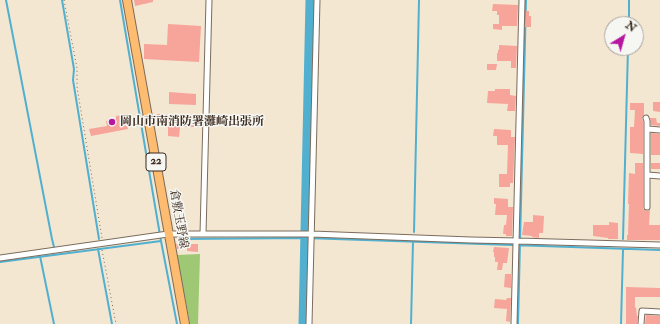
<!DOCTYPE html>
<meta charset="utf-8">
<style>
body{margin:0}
#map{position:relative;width:660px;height:324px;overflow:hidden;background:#f3e7d2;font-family:"IM FELL Double Pica",serif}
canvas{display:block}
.north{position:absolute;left:604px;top:16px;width:40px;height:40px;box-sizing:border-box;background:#f6f6f2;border:1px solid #aba49d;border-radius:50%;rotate:37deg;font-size:11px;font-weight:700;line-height:16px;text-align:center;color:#3b2a1e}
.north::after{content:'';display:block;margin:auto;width:14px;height:18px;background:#b5179e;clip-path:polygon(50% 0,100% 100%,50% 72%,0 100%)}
</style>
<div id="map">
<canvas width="660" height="324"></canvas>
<div class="north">N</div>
</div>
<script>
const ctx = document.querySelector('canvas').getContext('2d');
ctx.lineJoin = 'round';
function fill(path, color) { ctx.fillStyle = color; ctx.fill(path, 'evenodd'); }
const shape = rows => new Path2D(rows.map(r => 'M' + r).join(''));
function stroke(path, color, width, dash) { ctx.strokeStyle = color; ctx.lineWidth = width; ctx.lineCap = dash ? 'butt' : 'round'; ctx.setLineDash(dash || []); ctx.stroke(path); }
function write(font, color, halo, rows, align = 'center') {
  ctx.font = font + ' "IM FELL Double Pica","Noto Serif JP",serif'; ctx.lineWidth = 3; ctx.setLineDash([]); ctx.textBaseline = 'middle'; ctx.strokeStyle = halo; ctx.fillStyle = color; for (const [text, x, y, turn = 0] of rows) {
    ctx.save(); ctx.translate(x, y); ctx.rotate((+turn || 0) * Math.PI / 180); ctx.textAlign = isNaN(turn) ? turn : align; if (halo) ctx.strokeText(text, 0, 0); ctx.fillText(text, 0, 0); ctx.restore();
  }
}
fill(shape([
 [200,254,198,324,190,324,177,255]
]), '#9fc874');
stroke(shape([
 [6,0,52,239,54,247],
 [62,0,74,69,73,80,99,239],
 [120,0,161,241,177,324],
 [629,24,629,0],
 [414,232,419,0],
 [180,239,305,238,660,250],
 [623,239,628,48],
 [98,249,112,324],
 [40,256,54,324],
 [0,262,161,241],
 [411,324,413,241],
 [518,324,526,0],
 [621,324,623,250]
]), '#51b0d0', 2);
stroke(shape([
 [304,324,311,0]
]), '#51b0d0', 11);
fill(shape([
 [134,0,153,0,153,2,135,6],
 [493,4,518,5,517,26,502,26,502,30,493,29,493,24,499,24,499,15,497,15,497,11,492,11],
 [526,11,529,11,529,16,531,16,531,27,525,27],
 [168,24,201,26,199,62,144,59,144,44,167,45],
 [499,45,517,46,516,68,511,68,511,61,497,61,497,53,498,53,498,50,499,50],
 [487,64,497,64,496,70,487,70],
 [495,89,510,89,510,95,516,96,515,111,507,111,508,104,487,103,488,91,495,91],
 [169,92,196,94,196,105,169,104],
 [653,102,660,102,660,112,653,111],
 [630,103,644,103,644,115,642,118,643,122,643,154,630,153,630,127,634,127,635,110,630,110],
 [128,114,129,120,126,120,128,129,91,136,89,129,107,126,106,121,116,119,116,116],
 [157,114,201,116,201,127,180,127,179,137,168,136,168,126,156,126],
 [650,118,656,118,657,123,660,123,660,126,651,125],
 [494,129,511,130,511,137,515,137,513,183,510,183,510,187,499,187,499,174,507,174,508,145,497,145,497,136,493,136],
 [651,133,660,134,660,155,651,155],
 [635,163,643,163,643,209,647,211,650,210,649,225,660,225,660,240,627,240,627,235,628,235,629,204,628,204,629,173,635,174],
 [651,163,660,163,660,169,651,169],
 [494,198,508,199,508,207,513,207,512,236,506,236,506,234,503,234,504,225,506,225,507,215,495,215,496,204,494,204],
 [533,215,544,216,543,233,539,233,539,238,532,237,532,236,522,235,524,222,533,222],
 [609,222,618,223,618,239,608,239,608,238,593,236,593,225,609,225],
 [176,244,198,244,198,252,187,251,187,248,177,249],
 [494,247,509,248,507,263,503,263,502,270,497,270,498,262,495,262,495,257,494,257,494,252,493,252],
 [505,274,511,274,511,288,504,287],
 [626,287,660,288,660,297,635,297,635,308,636,307,637,316,638,316,637,324,626,324],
 [507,298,511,298,510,322,506,321,507,309,494,308,495,299,506,300],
 [646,315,660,316,660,324,645,324]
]), '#f7a49a');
const street = shape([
 [646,118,647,121,647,207],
 [648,129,660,130],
 [648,175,660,176],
 [203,234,209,0],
 [0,258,168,234,312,234,471,240,518,241,660,245],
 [309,324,317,0],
 [514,324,522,0],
 [641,324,642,311,660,312]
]);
const primary = shape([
 [127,0,185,324]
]);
stroke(street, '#7b6c5d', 7);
stroke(primary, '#7b6c5d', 10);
stroke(shape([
 [64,0,77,68,77,87,102,238],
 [102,250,116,324]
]), '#7b6c5d', 1, [1, 3]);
stroke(street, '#fff', 5);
stroke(primary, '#fdbc6f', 8);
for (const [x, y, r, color] of [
 [112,122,4,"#b5179e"]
]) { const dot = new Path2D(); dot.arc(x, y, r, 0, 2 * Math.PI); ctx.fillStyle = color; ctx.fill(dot); stroke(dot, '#f6f6f2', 1.5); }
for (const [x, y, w] of [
 [156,162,20]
]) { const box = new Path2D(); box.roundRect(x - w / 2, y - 9, w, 18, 3); ctx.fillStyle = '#f6f6f2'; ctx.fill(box); stroke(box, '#3b2a1e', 1); }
write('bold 11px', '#3b2a1e', null, [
 ["22",156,162]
]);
write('bold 12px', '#3b2a1e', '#f6f6f2', [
 ["岡山市南消防署灘崎出張所",120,122]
], 'left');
write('12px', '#3b2a1e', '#f6f6f2', [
 ["倉敷玉野線",178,219,80]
]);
</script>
